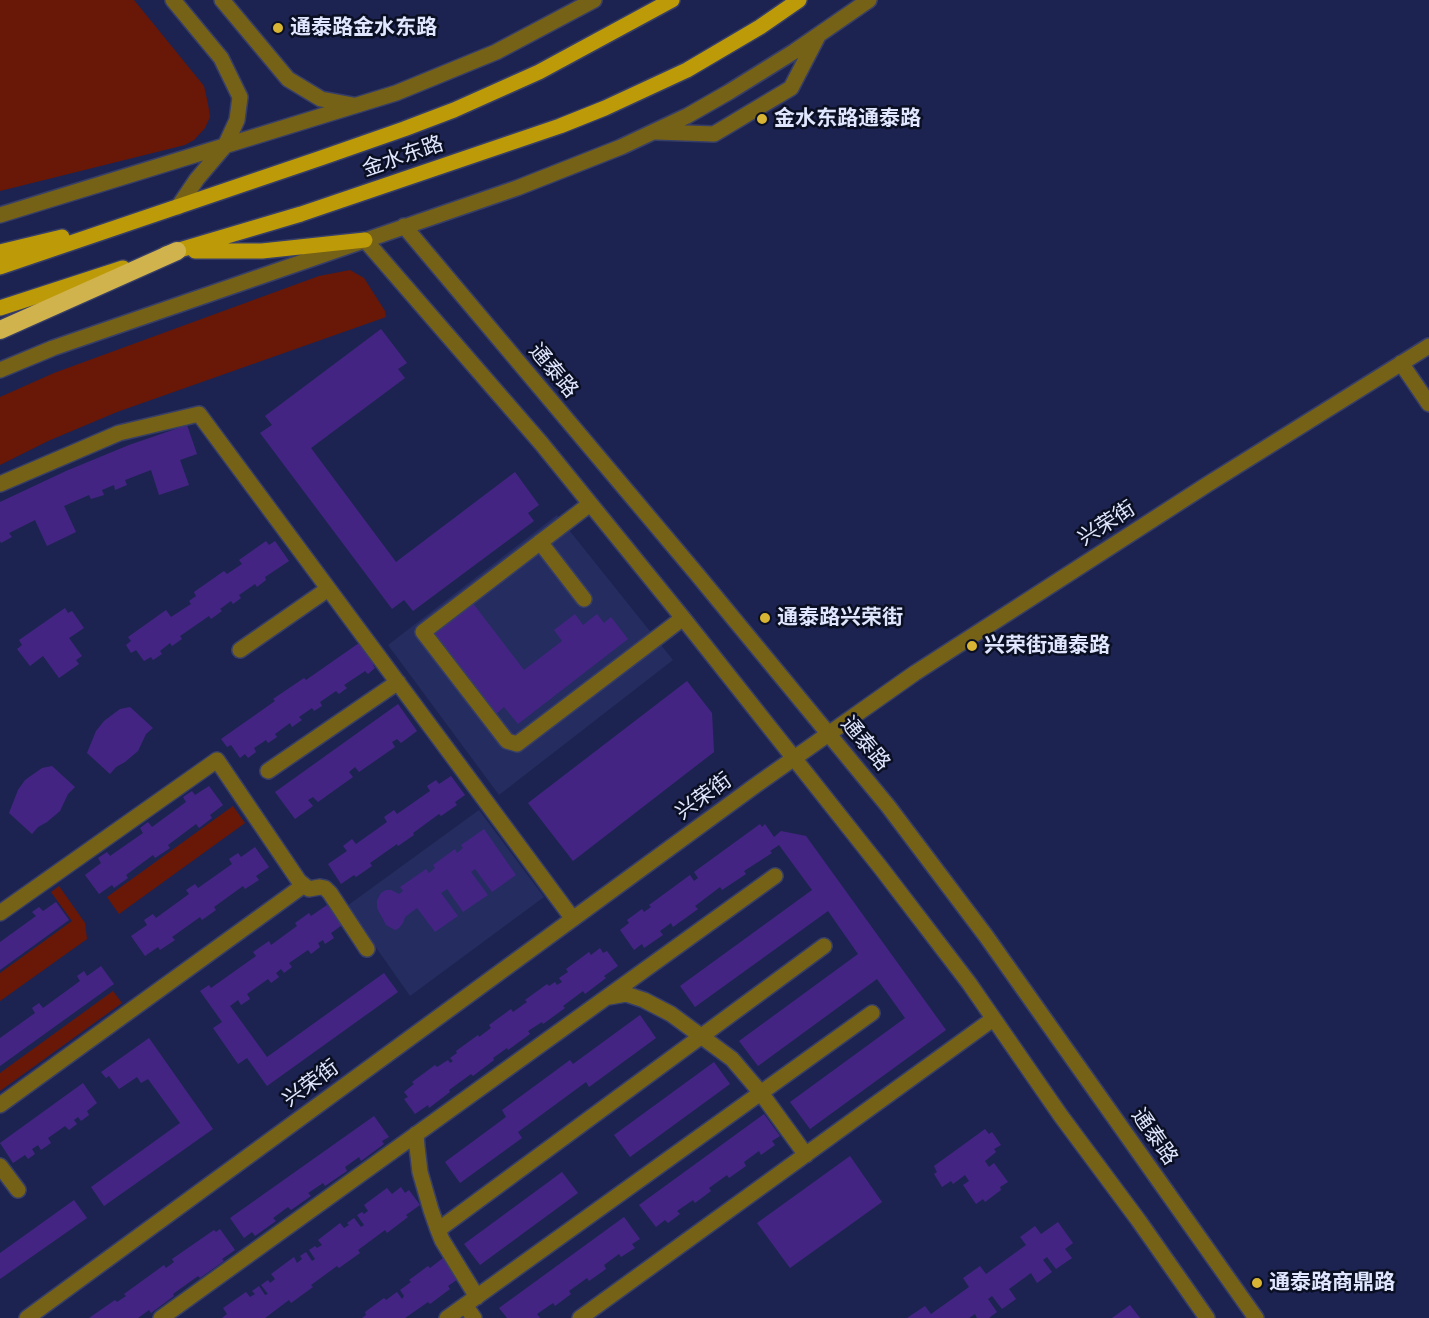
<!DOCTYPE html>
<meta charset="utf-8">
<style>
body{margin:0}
canvas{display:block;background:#1c2350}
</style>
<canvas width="1429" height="1318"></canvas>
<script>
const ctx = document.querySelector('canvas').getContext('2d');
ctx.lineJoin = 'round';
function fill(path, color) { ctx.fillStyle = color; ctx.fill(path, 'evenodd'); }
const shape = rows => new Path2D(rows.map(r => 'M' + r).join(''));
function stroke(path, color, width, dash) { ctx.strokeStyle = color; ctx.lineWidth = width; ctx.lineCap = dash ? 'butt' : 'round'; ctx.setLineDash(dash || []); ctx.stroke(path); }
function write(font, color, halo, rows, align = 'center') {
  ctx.font = font + ' Manrope,"Noto Sans SC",sans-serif'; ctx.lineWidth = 5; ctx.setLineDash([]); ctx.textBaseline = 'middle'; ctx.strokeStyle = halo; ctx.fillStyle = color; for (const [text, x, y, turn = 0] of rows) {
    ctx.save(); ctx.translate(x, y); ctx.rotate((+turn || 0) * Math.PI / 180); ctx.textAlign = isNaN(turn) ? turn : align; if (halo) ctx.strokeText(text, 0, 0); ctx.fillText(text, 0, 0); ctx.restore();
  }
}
fill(shape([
 [557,515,673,660,499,795,388,645],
 [479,810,544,897,410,996,347,906]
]), '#242c60');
fill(shape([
 [0,0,134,0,204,86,208,104,210,117,205,128,194,140,185,145,0,191],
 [350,270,364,278,385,311,386,317,117,412,48,441,0,465,0,397,54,373,319,276],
 [233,806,245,823,119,914,107,897],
 [59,886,85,923,87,939,0,1001,0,973,72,921,51,892],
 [113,991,122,1003,0,1091,0,1073]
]), '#691706');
fill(shape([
 [381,329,407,363,398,369,405,378,311,448,396,562,515,472,539,505,528,513,534,521,413,611,404,600,392,609,260,433,272,425,265,416],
 [187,425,197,454,180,460,189,485,159,495,151,470,125,480,127,485,115,490,114,485,102,490,104,495,91,499,89,495,64,506,76,532,47,546,35,520,9,533,12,537,1,543,0,541,0,502,66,471,129,445],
 [266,541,269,545,275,541,289,561,265,577,266,580,257,587,255,584,239,595,241,598,233,604,231,601,220,609,222,611,211,619,209,616,180,636,182,639,172,646,170,643,160,651,162,654,153,660,151,657,144,661,136,650,131,653,126,645,131,641,128,637,166,610,171,617,191,604,189,601,196,596,194,592,224,571,227,574,242,564,239,560],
 [472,602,524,670,562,641,554,630,575,614,583,625,597,614,604,623,611,617,628,639,518,724,504,707,495,715,431,633],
 [65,608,68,613,72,611,84,628,69,638,82,656,76,660,79,664,59,678,43,656,30,666,17,649,22,645,19,640],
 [359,643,374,664,373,665,375,668,368,674,365,671,344,685,347,688,339,694,336,691,320,702,322,706,314,711,312,708,299,717,302,720,292,727,290,723,275,734,277,737,268,743,266,740,254,748,256,752,248,758,245,754,240,758,231,745,227,747,221,739,275,701,273,699,304,678,306,680],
 [687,681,712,713,714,752,573,861,528,803],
 [398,704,417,731,401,743,397,739,392,742,395,747,359,772,355,767,349,772,353,777,318,802,313,797,308,800,313,806,295,819,275,792],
 [130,707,153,728,146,734,138,751,125,762,116,767,110,774,87,753,96,731,104,721,120,709],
 [52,766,75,787,68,794,60,811,47,822,38,827,32,834,9,813,18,790,25,780,42,768],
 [451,776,465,795,455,802,457,805,441,816,439,814,413,833,414,835,398,846,397,844,370,863,372,866,356,877,354,875,341,884,328,864,347,851,343,846,352,839,356,844,387,822,384,817,394,810,397,814,430,791,427,786,436,780,439,784],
 [209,786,223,805,210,815,212,818,199,828,196,824,168,845,170,848,155,858,153,855,126,875,128,878,114,888,112,885,99,894,85,875,101,863,98,858,107,852,110,856,143,833,140,828,148,822,152,827,186,802,183,797,192,791,195,795],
 [760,824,762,827,765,824,774,837,781,831,806,836,946,1030,810,1129,790,1102,905,1018,877,979,758,1066,739,1041,858,954,828,911,695,1007,680,986,812,890,779,845,770,851,772,853,744,871,746,874,722,890,720,887,695,906,698,909,673,927,671,923,660,931,663,935,644,948,642,944,634,950,620,930,629,923,627,920,642,909,644,912,651,907,649,905,690,875,694,881,698,878,694,872],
 [484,829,516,875,492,892,475,869,471,872,488,895,463,912,447,889,441,893,458,916,435,932,417,908,405,917,403,923,399,928,395,930,386,925,377,908,377,900,381,893,386,890,391,890,399,894,403,891,400,887,426,869,429,873,435,868,433,865,455,849,457,853,463,848,461,845],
 [255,847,269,867,256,876,259,880,245,889,243,886,214,907,216,910,202,920,200,917,172,937,175,940,160,950,158,947,145,956,131,936,147,925,144,920,153,914,156,918,189,894,186,890,195,884,198,888,232,864,229,859,238,853,241,857],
 [56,902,69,920,0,970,0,942,36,916,32,912,39,907,43,911],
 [327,905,342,925,331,933,334,938,325,944,323,940,318,943,320,947,311,954,308,950,289,963,292,967,284,973,281,969,276,973,279,977,271,983,268,979,247,994,250,999,241,1005,238,1000,230,1006,267,1057,384,973,398,992,267,1086,247,1058,238,1064,213,1028,222,1022,200,991,209,985,211,988,256,956,253,952,269,941,271,945,297,926,295,923,309,913,311,916],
 [600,948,603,953,607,951,618,966,604,976,606,978,585,994,583,991,563,1006,565,1008,543,1024,542,1022,528,1031,530,1034,508,1050,507,1048,493,1058,494,1060,473,1076,471,1074,449,1090,450,1092,429,1108,428,1105,415,1114,404,1099,408,1097,404,1092,414,1084,412,1082,435,1065,437,1067,448,1060,450,1063,453,1061,450,1058,457,1053,456,1051,478,1035,479,1037,491,1028,489,1025,511,1009,513,1012,527,1002,525,1000,547,984,549,986,555,982,557,985,562,982,559,978,568,972,566,969,589,952,591,955],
 [101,966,114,984,0,1066,0,1038,35,1013,32,1008,39,1003,43,1008,80,981,77,976,84,971,87,976],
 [640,1015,656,1038,589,1087,586,1082,518,1132,522,1138,460,1183,445,1162,506,1117,502,1110,570,1060,573,1064],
 [149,1038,213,1129,104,1206,91,1187,180,1123,148,1079,141,1083,137,1077,119,1089,109,1076,106,1078,101,1072],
 [714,1062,730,1084,630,1157,614,1135],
 [83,1083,97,1103,87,1111,89,1115,81,1121,78,1117,74,1120,77,1124,69,1130,65,1126,48,1138,51,1143,41,1150,38,1145,32,1149,35,1154,28,1159,25,1155,13,1163,0,1143],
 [764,1114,780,1136,772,1141,775,1145,761,1155,759,1151,744,1162,746,1166,729,1178,727,1175,709,1188,711,1191,695,1203,693,1200,677,1211,680,1214,668,1223,665,1220,656,1227,639,1205],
 [374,1116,389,1137,382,1141,384,1144,361,1161,359,1157,345,1167,347,1171,325,1186,323,1183,308,1193,311,1196,291,1210,288,1207,273,1218,276,1221,255,1236,252,1232,244,1238,230,1218],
 [985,1129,989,1134,992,1132,1001,1145,994,1149,996,1152,985,1161,989,1167,994,1163,1008,1182,1000,1187,1001,1190,985,1202,983,1199,976,1204,963,1185,969,1181,965,1175,953,1184,951,1181,942,1187,934,1174,937,1172,934,1166],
 [850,1156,882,1202,790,1268,757,1223],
 [562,1172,578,1193,480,1265,464,1244],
 [401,1187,405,1193,409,1190,420,1205,406,1215,408,1217,387,1233,385,1230,358,1250,360,1253,339,1268,337,1266,311,1285,313,1287,291,1303,289,1300,265,1318,222,1318,227,1314,223,1308,246,1292,250,1297,255,1294,252,1291,259,1286,265,1295,268,1294,261,1285,268,1280,270,1283,275,1279,271,1274,294,1257,297,1263,302,1259,300,1256,306,1252,312,1261,315,1259,309,1250,315,1246,317,1248,322,1245,318,1240,340,1223,344,1228,349,1225,347,1223,354,1218,361,1227,364,1225,357,1215,362,1212,364,1214,368,1211,364,1205,387,1188,392,1194],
 [74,1200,87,1218,0,1279,0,1253],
 [624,1217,640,1239,632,1244,635,1248,621,1257,619,1254,604,1265,606,1269,589,1281,587,1278,569,1291,571,1294,555,1306,553,1303,537,1314,540,1318,507,1318,499,1308],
 [1058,1222,1073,1243,1065,1249,1072,1258,1056,1269,1047,1257,1043,1260,1052,1272,1037,1283,1031,1273,1009,1289,1016,1299,1002,1309,992,1296,988,1299,997,1312,989,1318,977,1318,975,1314,969,1318,907,1318,925,1306,931,1314,969,1287,963,1278,980,1266,986,1274,1026,1245,1020,1237,1035,1226,1041,1234],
 [220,1229,235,1250,222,1259,224,1261,200,1278,198,1276,173,1294,174,1296,151,1313,149,1310,138,1318,89,1318,115,1300,117,1302,126,1296,124,1294,164,1265,166,1268,174,1262,172,1259,214,1230,216,1232],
 [443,1258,458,1279,448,1286,450,1289,430,1304,428,1302,405,1318,362,1318,366,1315,365,1312,384,1298,386,1300,397,1292,402,1299,404,1296,400,1290,411,1282,409,1280,428,1266,430,1268],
 [1130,1305,1140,1318,1112,1318]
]), '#442483');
const minor = shape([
 [173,0,221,58,240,97,237,120,225,146,197,179,178,207],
 [222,0,288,79,321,99,353,105],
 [656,132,714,134,791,88,818,36],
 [0,215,396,93,496,52,594,0],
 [404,226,696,573,888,806,986,936,1256,1318],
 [365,240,541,443,683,618,881,868,969,983,1061,1116,1139,1221,1207,1318],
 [1401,363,1429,404],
 [0,370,53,348,517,188,621,147,687,116,729,92,795,51,869,0],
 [0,484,119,433,199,414,573,919],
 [590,504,423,632,507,741,517,744,683,618],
 [540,542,584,599],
 [240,650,328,589],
 [268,771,398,682],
 [0,913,217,760,299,881,309,889,320,887,325,888,330,893,367,949],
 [609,997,626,994,644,1000,671,1014,732,1059,761,1093,806,1155],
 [0,1105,304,885],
 [416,1134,417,1147,420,1172,431,1210,438,1230,442,1240,477,1297],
 [0,1166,18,1190],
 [438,1230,824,946],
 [465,1305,474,1318],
 [27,1318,756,785,915,673,1208,484,1429,346],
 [161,1318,775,876],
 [447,1318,872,1013],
 [580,1318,993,1019]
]);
const major = shape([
 [195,251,262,251,365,240],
 [0,252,62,237],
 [166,254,301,214,560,126,605,108,687,70,760,27,799,0],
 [0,267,321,158,404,129,454,110,539,72,672,0],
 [0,308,123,268]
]);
const highway = shape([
 [0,330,177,251]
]);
stroke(minor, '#373e68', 18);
stroke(major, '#373e68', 18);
stroke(highway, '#373e68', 21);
stroke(minor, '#766216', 15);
stroke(major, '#bd9b08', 15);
stroke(highway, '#d1b34d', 18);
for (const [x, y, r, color] of [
 [278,28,6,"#d7b434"],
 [762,119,6,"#d7b434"],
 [765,618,6,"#d7b434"],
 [972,646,6,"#d7b434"],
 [1257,1283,6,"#d7b434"]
]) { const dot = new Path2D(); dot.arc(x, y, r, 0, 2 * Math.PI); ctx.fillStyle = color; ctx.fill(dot); stroke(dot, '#0b0f23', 2); }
write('bold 21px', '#dfe6fd', '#0b0f23', [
 ["通泰路金水东路",290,28],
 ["金水东路通泰路",774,119],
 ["通泰路兴荣街",777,618],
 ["兴荣街通泰路",984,646],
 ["通泰路商鼎路",1269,1283]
], 'left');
write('21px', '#dfe6fd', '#0b0f23', [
 ["金水东路",403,157,-19],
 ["通泰路",553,371,50],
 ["兴荣街",1107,524,-33],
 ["通泰路",865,744,50],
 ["兴荣街",704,797,-36],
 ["兴荣街",311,1084,-36],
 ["通泰路",1154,1137,55]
]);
</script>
